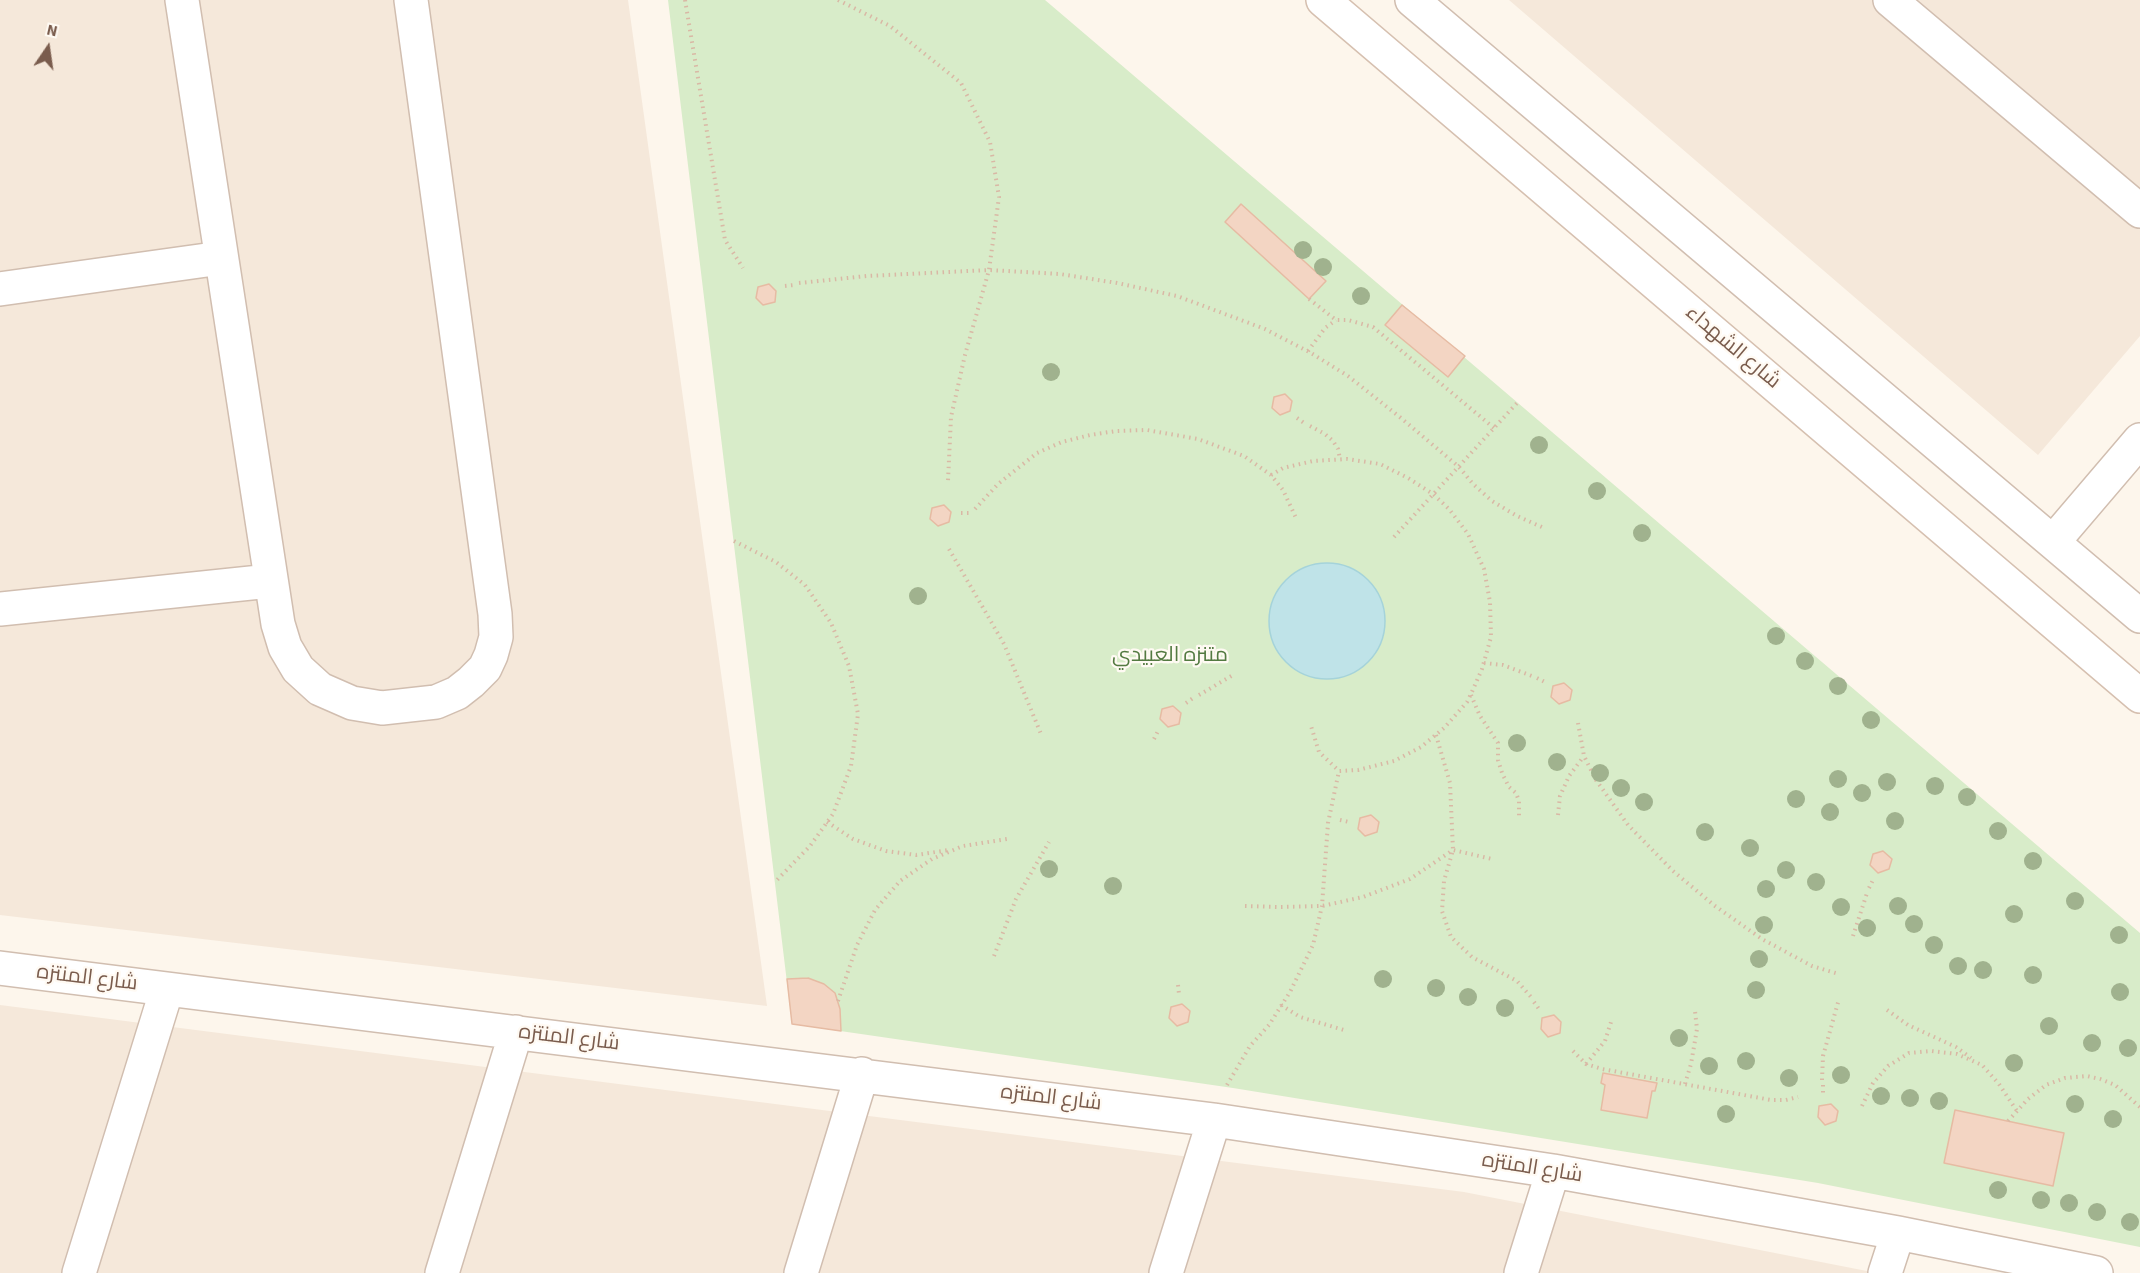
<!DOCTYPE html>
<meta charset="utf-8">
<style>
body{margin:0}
#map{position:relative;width:2140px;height:1273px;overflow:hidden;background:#fdf6ec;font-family:"Source Sans 3",sans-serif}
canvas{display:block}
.north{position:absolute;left:18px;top:18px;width:60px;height:60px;-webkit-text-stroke:4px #fffaf3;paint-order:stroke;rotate:13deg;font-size:16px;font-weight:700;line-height:24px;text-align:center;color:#7a5c4d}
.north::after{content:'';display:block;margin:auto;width:21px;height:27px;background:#7a5c4d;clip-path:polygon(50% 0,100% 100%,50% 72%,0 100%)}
</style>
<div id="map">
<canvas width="2140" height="1273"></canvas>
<div class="north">N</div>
</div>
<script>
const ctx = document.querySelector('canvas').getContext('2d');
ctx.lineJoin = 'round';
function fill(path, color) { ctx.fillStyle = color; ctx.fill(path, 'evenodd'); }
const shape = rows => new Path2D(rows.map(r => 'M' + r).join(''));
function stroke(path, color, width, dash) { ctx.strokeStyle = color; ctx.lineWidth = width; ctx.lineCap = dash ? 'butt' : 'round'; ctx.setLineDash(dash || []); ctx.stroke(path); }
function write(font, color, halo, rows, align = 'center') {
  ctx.font = font + ' "Source Sans 3",Cairo,sans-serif'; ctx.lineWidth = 4.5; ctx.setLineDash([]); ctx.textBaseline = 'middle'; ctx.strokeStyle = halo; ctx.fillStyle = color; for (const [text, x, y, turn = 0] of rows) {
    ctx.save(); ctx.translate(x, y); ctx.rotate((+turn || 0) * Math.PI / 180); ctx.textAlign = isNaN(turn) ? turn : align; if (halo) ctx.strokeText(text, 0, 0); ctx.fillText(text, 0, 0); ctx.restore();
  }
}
fill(shape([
 [0,0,628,0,767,1006,0,915],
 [1509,0,2140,0,2140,336,2038,455],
 [0,1005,1464,1192,1877,1273,0,1273]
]), '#f5e8da');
fill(shape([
 [668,0,1045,0,2140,933,2140,1247,1818,1183,1233,1088,792,1024]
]), '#d8ecc9');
const water = shape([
 '1269 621a58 58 0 1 1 116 0a58 58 0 1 1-116 0Z'
]);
fill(water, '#bfe3e8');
stroke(water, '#a5d3da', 1.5);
const building = shape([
 [1241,204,1326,281,1309,299,1225,222,1241,204],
 [769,284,776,291,775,302,763,305,756,298,758,287,769,284],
 [1402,305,1465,356,1448,377,1385,325,1402,305],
 [1285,394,1292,401,1290,411,1280,415,1272,408,1274,397,1285,394],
 [944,505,951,512,949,522,938,526,930,519,932,508,944,505],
 [1564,683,1572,690,1570,700,1559,704,1551,697,1553,686,1564,683],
 [1173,706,1181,713,1179,724,1168,727,1160,719,1162,709,1173,706],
 [1371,815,1379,822,1377,832,1365,836,1358,829,1360,818,1371,815],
 [1883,851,1892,859,1889,869,1878,873,1870,865,1873,854,1883,851],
 [808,978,824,984,835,993,840,1009,841,1031,792,1024,787,979,808,978],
 [1182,1004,1190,1011,1188,1022,1177,1026,1169,1018,1171,1007,1182,1004],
 [1554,1015,1561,1022,1560,1033,1548,1037,1541,1029,1542,1018,1554,1015],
 [1603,1073,1657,1083,1655,1091,1652,1091,1647,1118,1601,1110,1605,1085,1601,1083,1603,1073],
 [1831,1104,1838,1111,1836,1121,1825,1125,1818,1117,1819,1106,1831,1104],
 [1955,1110,2064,1133,2053,1186,1944,1163,1955,1110]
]);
fill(building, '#f3d5c3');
stroke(building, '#e6bba3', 1.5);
const street = shape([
 [182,0,278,624,285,647,298,669,320,689,352,703,382,708,436,702,457,693,471,682,485,668,491,655,496,637,495,614,411,0],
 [1412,0,2140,616],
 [1890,0,2140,211],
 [0,289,221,258],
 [2053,542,2140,440],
 [0,609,270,581],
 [0,968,1214,1120,1553,1171,1898,1233,2096,1273],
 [79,1273,167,989],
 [442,1273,516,1032],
 [801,1273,862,1074],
 [1166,1273,1214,1120],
 [1521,1273,1553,1171],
 [1885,1273,1898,1233]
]);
const secondary = shape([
 [1323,0,2140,696]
]);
stroke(street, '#d1beb0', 36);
stroke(secondary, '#d6c0b0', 36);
stroke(shape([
 [685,0,725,240,743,268],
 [838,0,890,26,961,83,990,142,999,197,989,270,965,355,951,417,948,481],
 [799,283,867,276,989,270,1060,274,1117,283,1177,296,1265,329,1311,353,1348,376,1401,418,1459,467,1473,484,1492,501,1517,516,1544,528],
 [785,286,794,285],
 [1309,299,1336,320,1348,320,1373,327,1494,428],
 [1308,351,1325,328,1336,320],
 [1297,418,1304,423],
 [1310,426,1325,434,1333,441,1338,449,1340,459],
 [1271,475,1283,468,1313,461,1347,459,1380,464,1408,478,1433,494,1449,509,1468,534,1484,569,1490,602,1491,637,1482,669,1471,694,1467,702,1444,728,1421,747,1394,761,1358,770,1339,771,1319,752,1311,726],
 [975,509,998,484,1037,453,1062,442,1090,435,1116,431,1147,430,1198,439,1244,456,1271,475,1283,490,1296,518],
 [961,513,970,513],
 [1394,537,1517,403],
 [734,541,776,562,805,585,831,623,849,666,858,714,851,766,833,814,810,846,775,882],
 [949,549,1004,644,1041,734],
 [1484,663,1503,665,1532,676],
 [1537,678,1545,682],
 [1199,695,1233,675],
 [1471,695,1480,716,1498,743,1498,760,1502,773,1509,787,1516,793,1519,801,1519,819],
 [1186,703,1193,698],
 [1578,723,1584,756,1596,780,1628,825,1673,871,1715,906,1762,939,1812,966,1839,974],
 [1436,735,1450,783,1453,850,1444,881,1442,911,1451,937,1472,957,1517,981,1531,997],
 [1154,739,1158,731],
 [1558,815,1560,796,1569,776,1584,756],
 [1340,820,1349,822],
 [827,822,853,839,886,851,916,855,949,850],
 [1869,888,1873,880],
 [1245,906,1278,907,1322,906,1363,897,1410,879,1453,850,1492,859],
 [1853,936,1867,893],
 [994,956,1016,899,1049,842],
 [1178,985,1179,994],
 [838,1001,857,945,875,910,900,881,932,859,963,846,1007,839],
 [1534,1002,1539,1009],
 [1281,1005,1300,1017,1344,1030],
 [1887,1010,1908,1025,1956,1047,1971,1058],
 [1573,1051,1586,1064,1602,1069,1771,1100,1786,1100,1798,1097],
 [1586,1064,1605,1041,1611,1022],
 [1822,1080,1823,1056,1839,999],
 [1685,1084,1691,1064,1697,1029,1695,1011],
 [1227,1085,1250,1046,1269,1025,1290,992,1313,945,1322,906,1328,823,1339,771],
 [1823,1085,1823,1094],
 [1862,1106,1873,1083,1888,1066,1909,1053,1931,1051,1957,1054,1982,1065,1999,1084,2017,1111],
 [2008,1121,2028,1099,2046,1085,2065,1078,2087,1076,2100,1079,2115,1085,2140,1107]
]), '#d9b8a5', 4, [1.5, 4.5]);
stroke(street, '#fff', 33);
stroke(secondary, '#fff', 33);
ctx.fillStyle = '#a0b28e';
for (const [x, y] of [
 [1303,250],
 [1323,267],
 [1361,296],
 [1051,372],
 [1539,445],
 [1597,491],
 [1642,533],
 [918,596],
 [1776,636],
 [1805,661],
 [1838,686],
 [1871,720],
 [1517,743],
 [1557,762],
 [1600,773],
 [1838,779],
 [1887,782],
 [1935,786],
 [1621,788],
 [1862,793],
 [1967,797],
 [1796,799],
 [1644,802],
 [1830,812],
 [1895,821],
 [1998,831],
 [1705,832],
 [1750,848],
 [2033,861],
 [1049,869],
 [1786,870],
 [1816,882],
 [1113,886],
 [1766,889],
 [2075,901],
 [1898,906],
 [1841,907],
 [2014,914],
 [1914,924],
 [1764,925],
 [1867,928],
 [2119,935],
 [1934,945],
 [1759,959],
 [1958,966],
 [1983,970],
 [2033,975],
 [1383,979],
 [1436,988],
 [1756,990],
 [2120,992],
 [1468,997],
 [1505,1008],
 [2049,1026],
 [1679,1038],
 [2092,1043],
 [2128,1048],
 [1746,1061],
 [2014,1063],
 [1709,1066],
 [1841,1075],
 [1789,1078],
 [1881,1096],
 [1910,1098],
 [1939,1101],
 [2075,1104],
 [1726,1114],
 [2113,1119],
 [1998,1190],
 [2041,1200],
 [2069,1203],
 [2097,1212],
 [2130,1222]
]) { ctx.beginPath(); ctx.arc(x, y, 9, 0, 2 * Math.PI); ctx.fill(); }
write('21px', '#7a5c4d', '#fffaf3', [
 ["شارع الشهداء",1732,348,40],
 ["شارع المنتزه",87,979,7],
 ["شارع المنتزه",569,1039,7],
 ["شارع المنتزه",1051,1099,7],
 ["شارع المنتزه",1532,1169,9]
]);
write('21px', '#537a41', '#fffaf3', [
 ["متنزه العبيدي",1170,656]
]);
</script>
